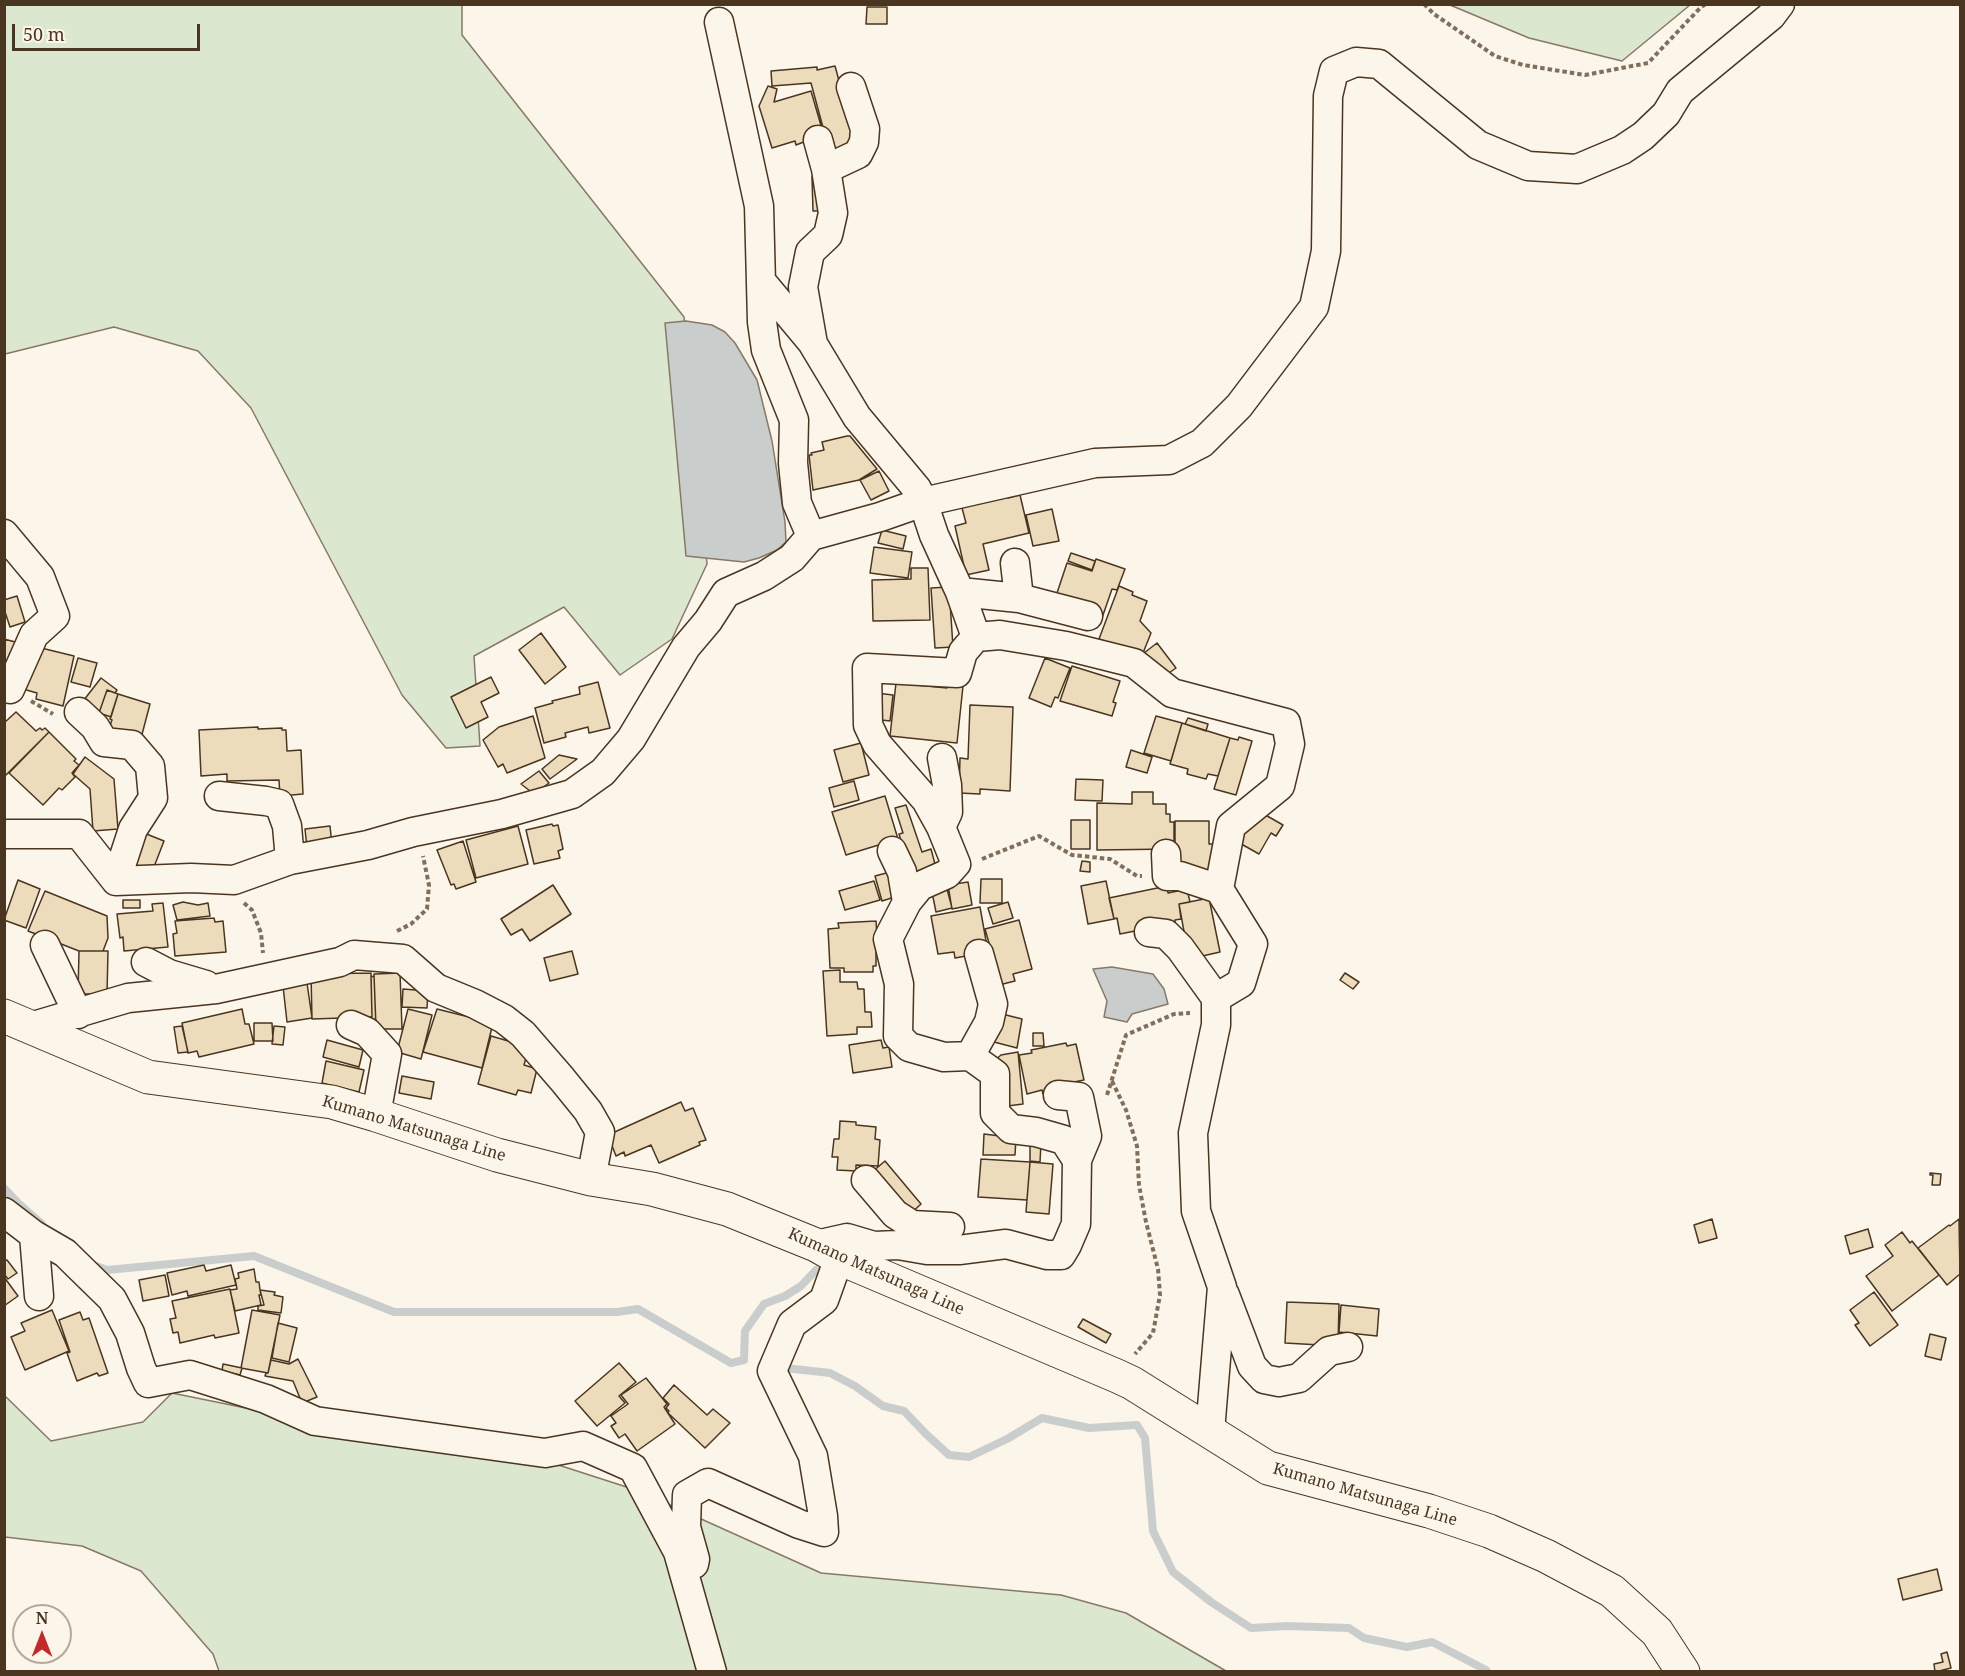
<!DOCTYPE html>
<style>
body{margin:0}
#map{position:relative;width:1965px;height:1676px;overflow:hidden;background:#fbf6e9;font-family:"Noto Serif",serif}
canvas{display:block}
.frame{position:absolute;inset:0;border:6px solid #4a3520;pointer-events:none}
.north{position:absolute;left:12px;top:1604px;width:60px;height:60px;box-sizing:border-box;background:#fbf6e9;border:2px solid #b4a999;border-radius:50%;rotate:0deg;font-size:16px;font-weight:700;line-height:24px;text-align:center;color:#4a3520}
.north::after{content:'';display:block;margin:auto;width:21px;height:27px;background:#c62828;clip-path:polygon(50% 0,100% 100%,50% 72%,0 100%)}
.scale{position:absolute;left:12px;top:24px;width:188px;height:27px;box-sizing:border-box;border:3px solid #4a3520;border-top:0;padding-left:8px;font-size:18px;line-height:21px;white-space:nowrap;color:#4a3520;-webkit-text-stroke:4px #fbf6e9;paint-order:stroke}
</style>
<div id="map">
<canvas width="1965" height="1676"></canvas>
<div class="frame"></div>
<div class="north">N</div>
<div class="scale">50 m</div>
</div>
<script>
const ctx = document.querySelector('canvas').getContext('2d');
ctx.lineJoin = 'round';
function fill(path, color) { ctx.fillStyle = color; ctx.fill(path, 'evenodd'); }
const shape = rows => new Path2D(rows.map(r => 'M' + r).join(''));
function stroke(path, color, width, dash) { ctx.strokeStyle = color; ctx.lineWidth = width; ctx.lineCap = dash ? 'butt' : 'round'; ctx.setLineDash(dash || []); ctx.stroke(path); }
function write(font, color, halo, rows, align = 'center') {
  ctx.font = font + ' "Noto Serif",serif'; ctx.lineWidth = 4.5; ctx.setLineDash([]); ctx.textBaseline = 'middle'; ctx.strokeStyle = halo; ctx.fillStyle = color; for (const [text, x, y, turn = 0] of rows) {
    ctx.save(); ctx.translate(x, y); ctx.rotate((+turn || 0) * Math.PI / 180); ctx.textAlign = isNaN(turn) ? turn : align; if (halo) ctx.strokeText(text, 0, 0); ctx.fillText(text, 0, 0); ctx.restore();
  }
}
const green = shape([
 [5,5,462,5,462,35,684,317,707,564,672,639,620,675,564,607,474,656,480,746,446,748,402,695,251,408,198,351,114,327,5,354,5,5],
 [1450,5,1690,5,1622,61,1529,38,1450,5],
 [172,1393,290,1417,546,1461,639,1491,821,1573,1061,1595,1126,1613,1226,1671,219,1671,213,1654,141,1571,82,1546,5,1537,4,1395,51,1441,143,1422,172,1393]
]);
fill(green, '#dce7d0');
stroke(green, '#887966', 1.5);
const water = shape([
 [686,321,712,325,725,332,735,343,757,380,772,441,785,522,786,542,777,550,759,558,744,562,686,556,665,323,686,321],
 [1112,967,1153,974,1164,989,1168,1004,1132,1014,1127,1022,1104,1017,1107,1001,1093,969,1112,967]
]);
fill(water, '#c9cecd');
stroke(water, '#887966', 1.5);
stroke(shape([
 [4,1188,18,1203,42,1224],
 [91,1264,107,1270,254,1256,394,1312,617,1312,638,1309,731,1363,744,1360,745,1331,764,1304,785,1296,801,1286,816,1270],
 [785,1368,830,1373,855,1386,883,1406,904,1411,926,1434,949,1455,969,1457,1007,1439,1042,1418,1089,1428,1137,1425,1145,1438,1153,1531,1173,1572,1211,1602,1251,1628,1287,1626,1349,1628,1364,1638,1407,1647,1432,1642,1486,1670,1485,1672]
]), '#c9cecd', 8);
const building = shape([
 [867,7,887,7,887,24,866,24,867,7],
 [835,66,855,139,833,152,828,146,811,83,772,86,771,71,817,67,817,70,835,66],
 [768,86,777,89,774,102,811,91,822,129,814,138,796,145,795,141,772,148,759,106,768,86],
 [812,177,824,177,825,211,813,211,812,177],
 [847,436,850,436,877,469,859,480,813,490,809,455,812,455,811,453,824,450,822,442,847,436],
 [879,471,889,491,871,500,860,480,879,471],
 [1007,493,1008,498,1020,495,1029,533,983,544,989,570,966,575,955,526,966,523,962,508,1007,493],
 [1052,509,1059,541,1033,546,1026,515,1052,509],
 [882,530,906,536,903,549,878,543,882,530],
 [874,547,912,552,908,578,870,573,874,547],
 [1071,553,1095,561,1092,570,1068,561,1071,553],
 [1096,559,1125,569,1117,590,1112,589,1102,618,1054,602,1067,563,1092,571,1096,559],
 [911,568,928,568,930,620,873,621,872,580,911,579,911,568],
 [1119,586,1133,592,1132,595,1147,601,1140,621,1151,633,1141,658,1124,648,1099,639,1119,586],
 [949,587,953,647,935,648,931,588,949,587],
 [17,596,25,622,10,627,4,609,4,600,17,596],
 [541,633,566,667,545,684,519,650,541,633],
 [4,639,19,643,4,676,4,639],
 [1157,643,1176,668,1162,678,1144,653,1157,643],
 [33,646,74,656,63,706,36,699,37,693,23,689,33,646],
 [78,658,97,663,90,687,71,682,78,658],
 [1045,658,1070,668,1058,698,1055,697,1051,707,1029,698,1045,658],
 [1072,666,1120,681,1113,702,1116,703,1112,716,1060,701,1072,666],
 [491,677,499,693,481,702,488,717,466,728,451,697,491,677],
 [101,678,117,690,115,693,107,690,99,713,80,705,101,678],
 [598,682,610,728,589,733,588,727,565,733,566,737,544,743,535,708,553,703,552,701,580,694,579,687,598,682],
 [896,683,947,688,948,685,963,686,957,743,890,736,896,683],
 [107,690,118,694,111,717,99,713,107,690],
 [876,693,893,695,890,721,873,719,876,693],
 [118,694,150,704,140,742,108,731,112,720,110,719,118,694],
 [970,705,1013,707,1010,791,980,789,980,794,959,793,960,758,968,759,970,705],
 [16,712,36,731,40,728,42,730,45,728,49,732,4,777,4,723,16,712],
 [533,716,545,758,507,773,503,764,498,767,483,740,499,727,533,716],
 [1156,716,1182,723,1171,761,1144,753,1156,716],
 [1188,718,1208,724,1206,731,1185,724,1188,718],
 [1182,723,1230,738,1218,776,1208,774,1206,779,1187,774,1188,769,1170,764,1182,723],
 [258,727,258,729,282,728,282,730,286,730,287,751,301,750,303,794,280,796,279,780,227,781,227,774,201,776,199,730,258,727],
 [49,732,76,759,74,761,79,765,72,773,75,777,62,790,59,788,43,805,9,773,49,732],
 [1239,737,1252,741,1236,795,1214,789,1230,738,1238,740,1239,737],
 [861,743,869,775,843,782,834,750,861,743],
 [1131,750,1152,757,1147,773,1126,767,1131,750],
 [559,755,577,759,550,779,542,769,559,755],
 [85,757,114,779,118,829,93,831,90,789,73,774,85,757],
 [539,771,549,783,534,794,521,784,539,771],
 [1076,779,1103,780,1102,801,1075,800,1076,779],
 [854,781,859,800,834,807,829,788,854,781],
 [1132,792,1153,792,1153,804,1166,804,1166,814,1170,814,1170,822,1174,822,1174,849,1097,850,1097,803,1132,804,1132,792],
 [885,796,898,839,846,855,832,812,885,796],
 [906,805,922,852,931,849,936,868,911,874,899,834,903,833,895,808,906,805],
 [1255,809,1283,825,1276,836,1271,833,1259,854,1236,841,1255,809],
 [1071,820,1090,820,1090,849,1071,849,1071,820],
 [1175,821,1209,821,1209,844,1216,844,1216,874,1175,874,1175,821],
 [552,824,553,826,558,825,563,849,558,851,560,858,534,864,526,830,552,824],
 [330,826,332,845,307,848,305,829,330,826],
 [518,826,528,864,476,878,466,840,518,826],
 [139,831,164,841,152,872,128,861,139,831],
 [463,841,476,882,456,889,454,884,451,885,437,850,463,841],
 [1082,861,1090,862,1090,872,1080,871,1082,861],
 [890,872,898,896,882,901,875,876,890,872],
 [981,879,1002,879,1002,903,980,903,981,879],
 [18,880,40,889,26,928,4,920,18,880],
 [874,881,880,900,845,910,839,891,874,881],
 [1106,881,1114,919,1088,924,1081,886,1106,881],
 [968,882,972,905,952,909,948,885,968,882],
 [553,885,571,914,530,941,522,929,511,935,501,919,553,885],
 [1167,886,1168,893,1187,889,1190,902,1179,904,1181,919,1175,920,1175,923,1120,934,1117,918,1114,919,1109,898,1167,886],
 [947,889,952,908,936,912,932,892,947,889],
 [45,891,107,916,108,938,103,951,79,951,28,931,45,891],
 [1209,898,1220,952,1189,959,1179,904,1209,898],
 [123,900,140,900,140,908,123,908,123,900],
 [183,902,198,905,208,903,210,916,177,920,173,905,183,902],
 [1008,902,1013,918,993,924,988,908,1008,902],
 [163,903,168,947,124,951,123,937,120,938,117,914,153,911,152,904,163,903],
 [980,907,988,952,955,958,954,952,938,954,931,916,980,907],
 [214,918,215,922,223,921,226,952,175,956,173,934,177,933,175,921,214,918],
 [1019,920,1032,969,1013,974,1015,981,999,985,999,978,985,929,1019,920],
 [876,921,878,952,876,952,876,966,873,966,873,972,844,972,844,968,830,968,828,929,839,928,838,923,876,921],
 [79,951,108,951,107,994,78,994,79,951],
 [572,951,578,974,550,981,544,958,572,951],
 [840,970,840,982,857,982,858,989,864,989,865,1012,871,1012,872,1027,857,1027,857,1034,827,1036,823,971,840,970],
 [371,973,372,1017,312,1019,311,974,371,973],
 [400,973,402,1029,376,1029,374,974,400,973],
 [1345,973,1359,982,1353,989,1340,980,1345,973],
 [374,976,376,1027,367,1017,372,1017,371,977,374,976],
 [307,983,312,1018,287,1022,283,986,307,983],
 [403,989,428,991,427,1008,402,1007,403,989],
 [242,1009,245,1024,249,1024,254,1044,199,1057,197,1051,188,1053,182,1023,242,1009],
 [408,1009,432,1015,421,1059,397,1052,408,1009],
 [437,1009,493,1023,482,1068,423,1052,437,1009],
 [1002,1014,1022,1019,1017,1048,994,1042,1002,1014],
 [254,1023,272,1023,273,1041,254,1041,254,1023],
 [182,1026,188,1052,178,1053,174,1027,182,1026],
 [274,1026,285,1027,283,1045,272,1044,274,1026],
 [1033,1033,1043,1033,1044,1046,1033,1046,1033,1033],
 [491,1036,529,1047,524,1065,537,1069,531,1093,518,1090,516,1095,478,1084,491,1036],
 [327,1040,363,1050,359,1067,323,1057,327,1040],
 [881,1040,883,1048,889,1047,892,1067,853,1073,849,1045,881,1040],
 [1066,1043,1067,1046,1076,1044,1084,1080,1074,1082,1075,1084,1064,1090,1043,1094,1042,1090,1027,1094,1019,1055,1032,1053,1031,1050,1066,1043],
 [1018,1052,1023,1104,1000,1107,995,1060,1001,1055,1018,1052],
 [326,1061,364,1070,359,1092,322,1083,326,1061],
 [402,1076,434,1082,431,1099,399,1093,402,1076],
 [681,1102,685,1111,693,1108,706,1140,699,1142,700,1145,659,1163,651,1145,625,1156,624,1152,616,1156,608,1135,681,1102],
 [840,1121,856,1122,856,1125,876,1127,875,1139,880,1140,878,1166,856,1165,856,1171,837,1170,838,1157,832,1157,834,1139,839,1139,840,1121],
 [984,1134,1016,1138,1015,1155,983,1155,984,1134],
 [1030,1142,1041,1143,1040,1162,1030,1161,1030,1142],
 [981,1159,1030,1162,1027,1200,978,1197,981,1159],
 [885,1161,921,1204,905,1219,865,1178,885,1161],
 [1030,1162,1053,1164,1049,1214,1026,1212,1030,1162],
 [1930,1173,1941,1174,1940,1185,1932,1185,1933,1175,1930,1175,1930,1173],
 [1712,1219,1717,1238,1699,1243,1694,1225,1712,1219],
 [1959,1219,1960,1274,1947,1285,1918,1248,1949,1225,1950,1226,1959,1219],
 [1868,1229,1873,1247,1850,1254,1845,1236,1868,1229],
 [1902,1232,1910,1243,1912,1241,1939,1275,1892,1311,1866,1276,1893,1256,1885,1245,1902,1232],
 [7,1260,17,1273,8,1279,4,1274,4,1261,7,1260],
 [204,1265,206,1271,231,1265,236,1285,188,1296,187,1291,172,1295,167,1273,204,1265],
 [254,1269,256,1282,259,1282,260,1290,261,1295,259,1295,261,1305,235,1311,230,1290,237,1289,235,1279,239,1278,238,1273,254,1269],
 [165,1275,169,1296,143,1301,139,1280,165,1275],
 [4,1277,18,1296,4,1306,4,1277],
 [230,1289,239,1333,215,1338,214,1335,180,1343,178,1332,173,1333,170,1319,176,1318,172,1301,230,1289],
 [260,1290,275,1292,274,1295,283,1297,281,1313,258,1310,258,1306,264,1305,260,1290],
 [1874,1292,1898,1325,1870,1346,1855,1325,1859,1323,1850,1310,1874,1292],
 [1287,1302,1339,1304,1338,1346,1285,1343,1287,1302],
 [1341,1305,1379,1309,1377,1336,1339,1332,1341,1305],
 [52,1310,69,1351,25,1370,11,1337,25,1331,21,1323,52,1310],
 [252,1310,280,1315,268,1373,241,1368,252,1310],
 [80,1312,83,1320,89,1318,108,1373,99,1376,97,1373,77,1381,67,1353,70,1352,59,1320,80,1312],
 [1083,1319,1111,1334,1106,1343,1078,1327,1083,1319],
 [278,1323,297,1328,289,1362,272,1358,278,1323],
 [1930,1334,1946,1338,1941,1360,1925,1356,1930,1334],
 [298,1359,317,1397,302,1403,293,1381,265,1376,266,1373,268,1373,271,1360,289,1364,298,1359],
 [619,1363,636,1382,619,1396,625,1403,597,1426,575,1401,619,1363],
 [223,1364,242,1368,240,1375,222,1371,223,1364],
 [646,1378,667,1404,664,1407,675,1424,637,1451,625,1434,619,1438,611,1426,616,1423,611,1416,628,1404,621,1395,646,1378],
 [674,1385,707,1415,713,1409,730,1423,705,1448,668,1413,669,1411,666,1408,669,1404,663,1398,674,1385],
 [1937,1569,1942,1590,1903,1600,1898,1579,1937,1569],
 [1947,1652,1951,1668,1935,1672,1934,1664,1943,1662,1941,1654,1947,1652]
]);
fill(building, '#ecdcbc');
stroke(building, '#4a3520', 1.5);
const minor = shape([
 [719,22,759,206,762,322,766,350,794,420,793,463,797,503,811,536],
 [818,140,826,169,833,213,828,235,810,252,803,287,813,344,857,417,917,489,923,502,934,535,960,592,976,637,1000,635,1066,646,1134,663,1172,693,1286,723,1290,744,1280,786,1231,826,1219,889,1253,944,1241,983,1216,998,1216,1025,1193,1133,1196,1211,1222,1287,1210,1431],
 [826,169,858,154,864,142,865,129,851,87],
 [761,281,811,341],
 [4,534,40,577,55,616,34,635,10,689,4,687],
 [1015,563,1019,598],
 [960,592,1019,598,1088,616],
 [79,712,95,727,104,742,132,745,150,766,153,798,133,829,116,881],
 [219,796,266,801,279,804,287,826,290,860],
 [941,827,948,812,947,785,942,758],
 [4,834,79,834,116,881,191,878,234,880,290,860,368,845,413,832,502,814,572,794,603,772,631,739,686,647,708,621,726,593,764,576,792,558,811,536,880,517,923,502,1095,463,1169,460,1202,443,1239,406,1314,307,1326,251,1328,96,1334,71,1356,62,1379,64,1478,145,1528,166,1577,169,1622,150,1643,136,1666,114,1680,91,1771,16,1780,4],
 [892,851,902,872,907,902],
 [1166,854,1167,876,1180,876,1219,889],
 [1149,932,1166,934,1180,948,1216,998],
 [45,945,78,1014],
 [146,962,169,974,206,985],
 [351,1025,367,1032,387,1054,376,1115],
 [30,1027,128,998,216,989,340,962,354,955,403,959,436,988,475,1004,504,1019,523,1034,562,1079,588,1111,600,1132,591,1179],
 [970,1056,989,1022,993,1004,979,954],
 [1058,1095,1079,1097,1087,1136,1077,1160],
 [866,1180,895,1214,912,1225,950,1227],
 [4,1212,34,1235,65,1253,112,1299,130,1333,141,1368,148,1383,190,1375,266,1399,315,1421,545,1453,583,1446,633,1468,678,1552,712,1672],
 [34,1235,39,1296],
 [816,1245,847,1238,874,1246,898,1245,927,1250,959,1250,1006,1244,1047,1255,1061,1255,1067,1245,1076,1224,1077,1160,1064,1140,1036,1132,1011,1129,995,1113,995,1074,970,1056,944,1057,909,1047,898,1036,899,984,888,939,907,902,920,886,947,874,956,864,941,827,926,800,877,744,868,725,867,668,957,673,963,652,976,637],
 [1225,1295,1252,1366,1264,1379,1279,1382,1299,1378,1329,1351,1348,1347],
 [694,1564,695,1559,686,1527,687,1495,708,1483,799,1524,824,1532,823,1516,813,1456,772,1371,792,1324,824,1300,839,1258]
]);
const major = shape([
 [4,1016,148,1077,332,1102,376,1115,497,1155,591,1179,652,1189,727,1209,816,1245,839,1258,1117,1376,1132,1383,1268,1468,1429,1511,1489,1531,1546,1556,1612,1591,1657,1632,1683,1672]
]);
stroke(minor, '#4a3520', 31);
stroke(major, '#4a3520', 35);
stroke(shape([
 [1424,4,1434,14,1495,56,1523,65,1585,75,1648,63,1701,7,1706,4],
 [31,701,53,714],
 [982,859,1039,836,1072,855,1110,859,1137,876,1142,876],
 [244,903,252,910,261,933,263,953],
 [397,931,411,924,427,909,429,885,423,856],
 [1112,1081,1126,1110,1137,1146,1139,1185,1146,1222,1158,1269,1160,1295,1153,1333,1135,1354],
 [1107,1095,1126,1035,1174,1014,1190,1013]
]), '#7f6f5c', 4, [4.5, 3]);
stroke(minor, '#fbf6e9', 28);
stroke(major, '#fbf6e9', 33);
write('16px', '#4a3520', '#fbf6e9', [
 ["Kumano Matsunaga Line",414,1129,17],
 ["Kumano Matsunaga Line",876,1272,24],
 ["Kumano Matsunaga Line",1365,1495,16]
]);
</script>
